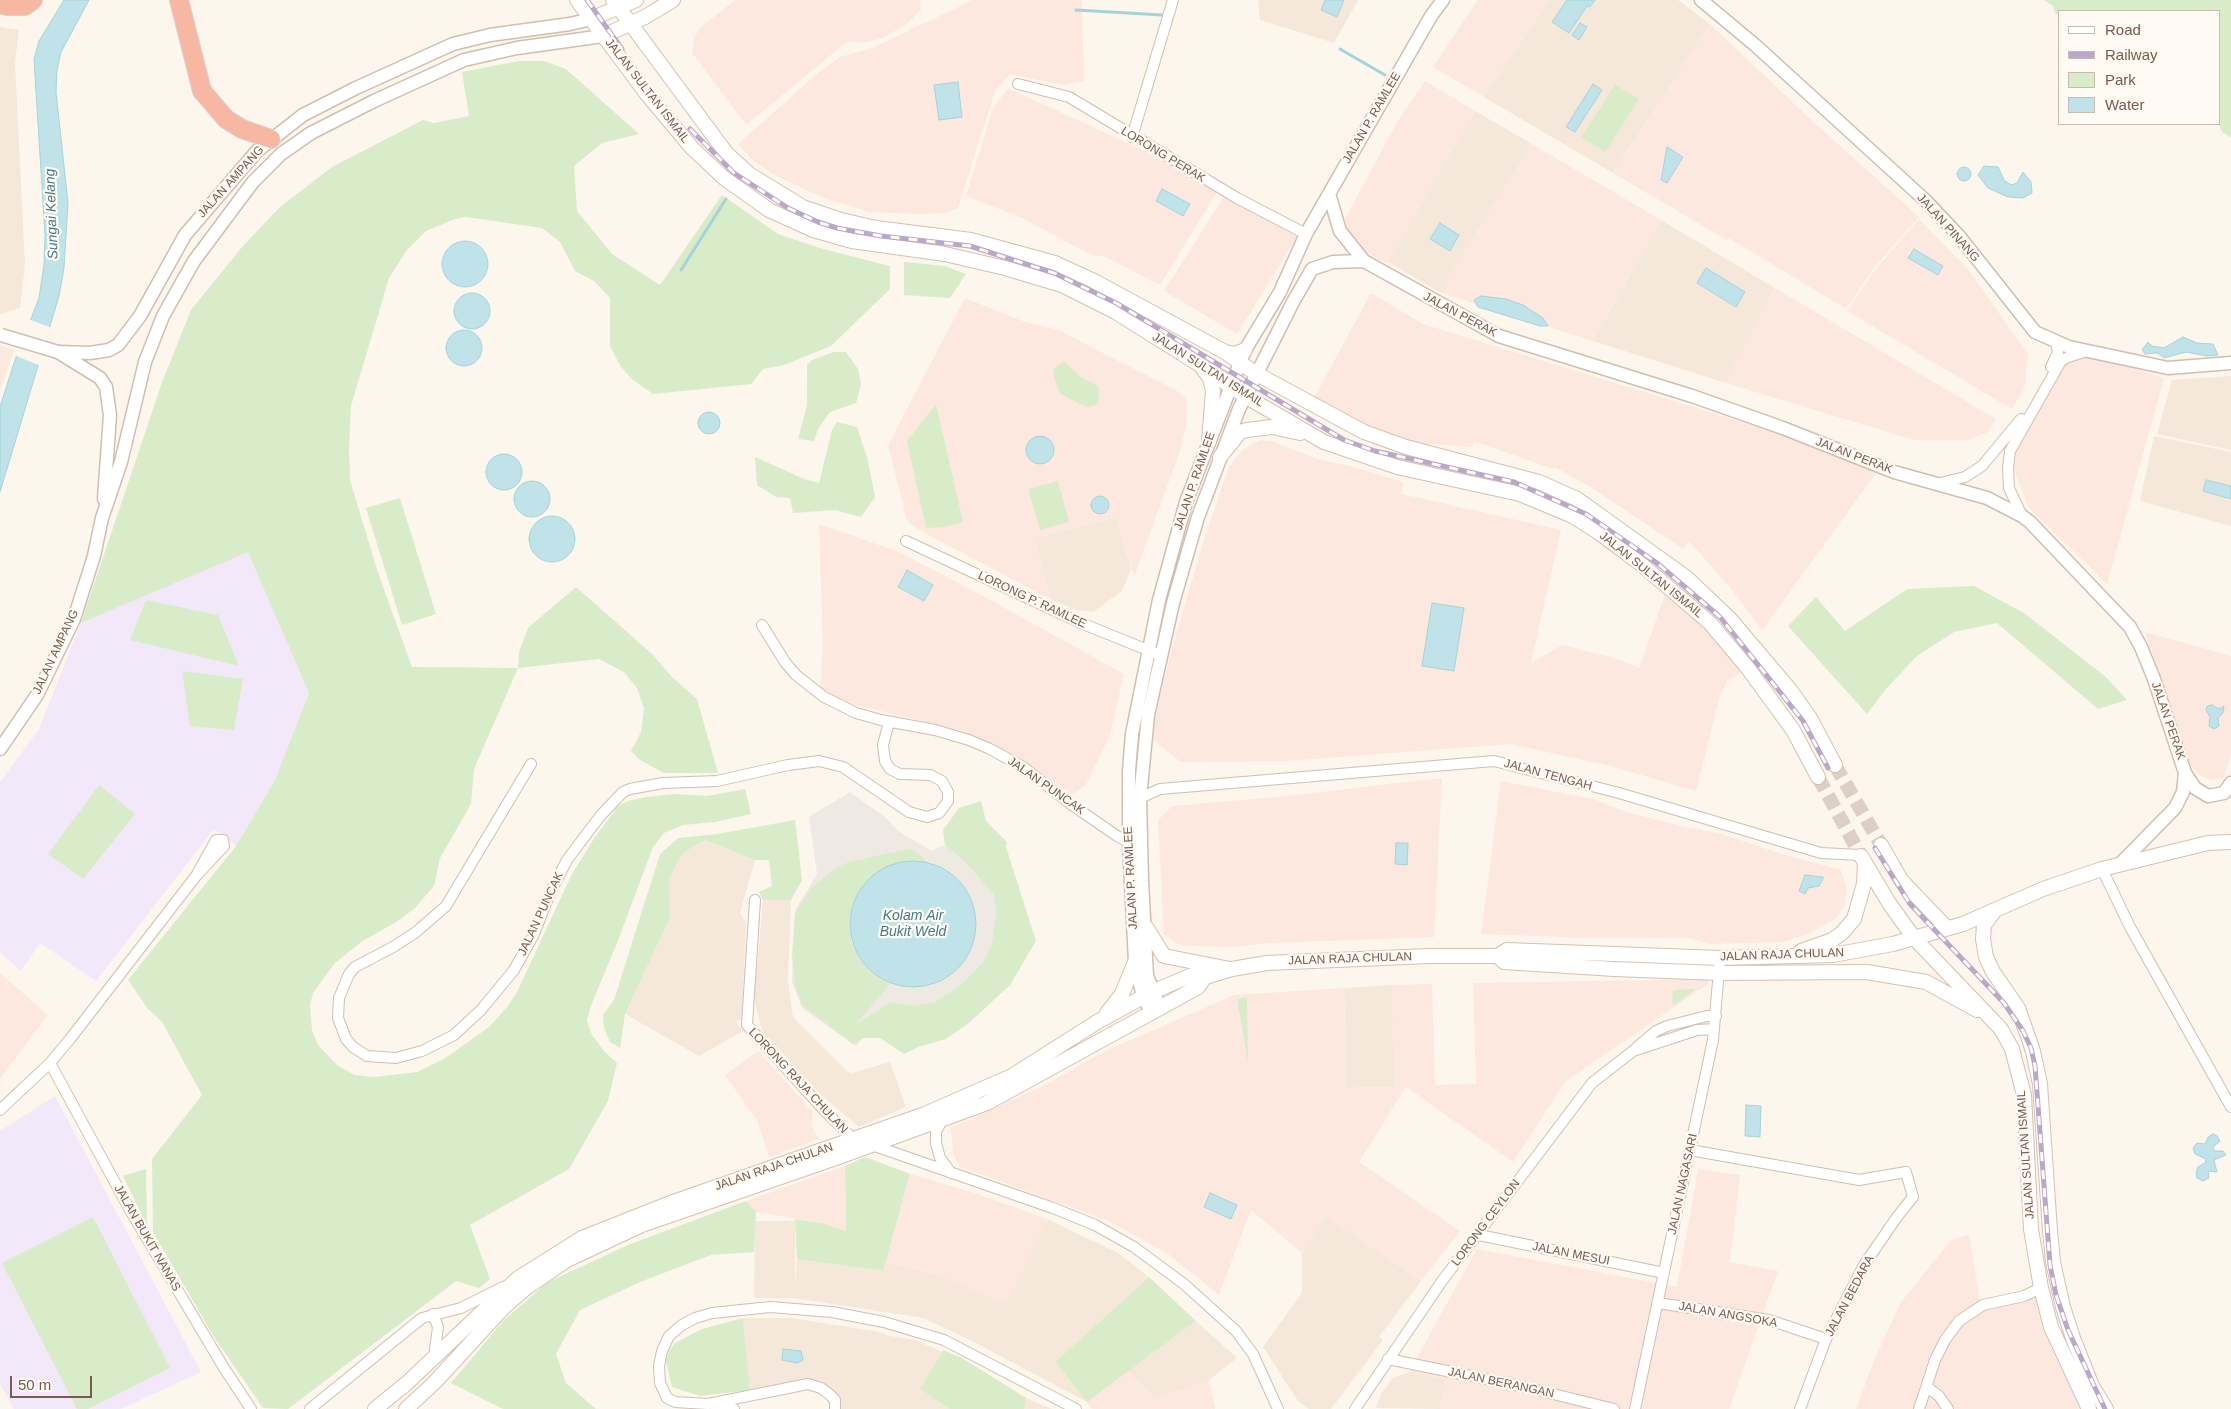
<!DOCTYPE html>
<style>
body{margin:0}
#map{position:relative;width:2231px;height:1409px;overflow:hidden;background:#fdf6ec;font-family:Helvetica,sans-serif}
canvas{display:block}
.legend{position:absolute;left:2058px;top:10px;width:162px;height:115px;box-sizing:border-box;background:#fffaf3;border:1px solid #cabbb1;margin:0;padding:6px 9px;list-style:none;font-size:15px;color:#7a5c4d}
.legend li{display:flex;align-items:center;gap:10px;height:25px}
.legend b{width:25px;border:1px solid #cabbb1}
.scale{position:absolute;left:10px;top:1376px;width:82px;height:22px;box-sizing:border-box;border:2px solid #7a5c4d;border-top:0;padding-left:6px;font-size:15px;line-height:18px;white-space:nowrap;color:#7a5c4d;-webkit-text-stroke:4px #fffaf3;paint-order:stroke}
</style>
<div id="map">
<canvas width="2231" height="1409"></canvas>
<ul class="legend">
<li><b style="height:6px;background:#fff"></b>Road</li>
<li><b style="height:6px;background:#b9a8c9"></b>Railway</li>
<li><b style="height:14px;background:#d8ecc9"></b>Park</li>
<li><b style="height:14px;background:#bfe3e8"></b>Water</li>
</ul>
<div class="scale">50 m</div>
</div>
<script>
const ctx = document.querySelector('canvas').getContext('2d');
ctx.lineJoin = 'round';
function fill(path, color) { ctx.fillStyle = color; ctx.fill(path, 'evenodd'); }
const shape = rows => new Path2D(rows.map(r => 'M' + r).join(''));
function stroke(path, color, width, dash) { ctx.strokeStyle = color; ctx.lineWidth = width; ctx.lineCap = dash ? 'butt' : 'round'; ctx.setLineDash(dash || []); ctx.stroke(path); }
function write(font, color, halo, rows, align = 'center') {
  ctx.font = font + ' Helvetica,sans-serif'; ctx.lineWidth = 4.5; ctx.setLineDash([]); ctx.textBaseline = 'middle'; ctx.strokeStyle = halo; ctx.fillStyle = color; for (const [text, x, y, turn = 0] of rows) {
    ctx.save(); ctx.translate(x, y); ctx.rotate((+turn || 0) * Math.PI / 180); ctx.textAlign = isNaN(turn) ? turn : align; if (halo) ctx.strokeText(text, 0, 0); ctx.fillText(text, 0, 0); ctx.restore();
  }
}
fill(shape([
 [1258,0,1358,0,1334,43,1260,20],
 [1549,0,1678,0,1710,24,1613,173,1484,97],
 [0,27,19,30,15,63,25,264,20,308,0,314],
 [1475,111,1532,144,1439,292,1388,262],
 [1661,220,1775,288,1726,383,1593,341],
 [2231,376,2231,450,2157,434,2172,380],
 [2154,436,2231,452,2231,526,2140,501],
 [1117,517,1131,569,1122,591,1093,612,1076,610,1050,599,1034,538],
 [705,840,755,860,740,913,746,922,742,1018,736,1022,743,1031,699,1056,625,1014,670,918,669,879,682,854],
 [763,900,791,900,788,981,793,1017,848,1072,852,1073,890,1062,906,1107,859,1127,819,1093,762,1031,754,1000],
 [1392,985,1395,1087,1346,1088,1344,988],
 [1325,1216,1421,1281,1379,1337,1383,1340,1331,1409,1309,1409,1298,1401,1263,1347,1302,1293,1302,1253],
 [1047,1219,1118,1253,1149,1277,1055,1362,1087,1402,972,1341,923,1318,794,1298,754,1298,755,1221,795,1221,795,1286,797,1259,882,1271,885,1261,944,1277,1006,1303],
 [743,1318,791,1318,885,1333,884,1335,916,1340,942,1352,920,1389,949,1409,839,1409,842,1402,834,1391,808,1378,750,1390],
 [1196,1321,1237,1358,1209,1380,1155,1399,1128,1371],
 [1409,1372,1446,1380,1440,1409,1376,1408,1381,1394,1393,1378],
 [1026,1398,1052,1409,1024,1409]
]), '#f5e8da');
fill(shape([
 [735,0,920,0,921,9,906,25,882,38,865,43,848,41,746,125,692,53,694,38,700,28],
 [973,0,1082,0,1084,81,1064,85,1010,74,995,91,958,208,947,213,923,214,870,212,826,199,776,176,754,161,738,144,819,72,840,57,872,48],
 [1478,0,1549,0,1484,97,1433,67],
 [1710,24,1807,116,1919,217,1873,269,1846,309,1729,238,1727,240,1613,173],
 [1425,81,1475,111,1387,264,1352,244,1345,219,1397,122],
 [1008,88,1164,160,1217,192,1160,285,1106,257,1091,255,1022,218,966,196,993,108],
 [1532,144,1661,220,1593,341,1439,292],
 [1225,195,1297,237,1237,334,1164,291],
 [1919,219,1967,268,2028,354,2024,389,2012,409,1847,311,1875,270],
 [1775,288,1996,419,1988,432,1968,440,1914,440,1726,383],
 [1371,293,1423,324,1882,465,1762,630,1733,591,1689,541,1683,549,1589,486,1554,467,1553,469,1474,441,1472,447,1413,443,1341,417,1314,398],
 [965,298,1025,322,1058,330,1179,392,1185,397,1187,406,1186,427,1180,451,1134,577,1117,517,1034,538,1050,599,949,546,914,527,907,520,888,445],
 [0,345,14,350,0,390],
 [2070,348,2164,378,2107,584,2028,507,2014,470,2013,461,2016,442],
 [1260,440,1271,441,1317,459,1350,466,1403,482,1402,494,1561,530,1531,663,1562,645,1618,659,1639,668,1666,592,1694,616,1745,671,1727,681,1719,699,1696,791,1610,766,1511,744,1287,761,1181,762,1153,740,1155,719,1170,656,1202,546,1229,467,1242,450],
 [819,524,899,552,985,597,1124,674,1110,735,1086,785,1073,794,1014,756,959,730,852,704,820,689,823,648],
 [2145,632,2231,656,2231,753,2224,777,2211,780,2200,775,2190,765],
 [1442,778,1434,937,1271,943,1233,947,1185,946,1178,944,1164,935,1158,820,1172,806,1278,797],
 [1501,781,1593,799,1626,812,1689,828,1719,833,1782,854,1841,870,1847,890,1844,907,1836,918,1808,934,1784,942,1710,944,1688,938,1589,938,1481,934],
 [0,973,48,1015,0,1079],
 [1708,979,1708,984,1566,1081,1513,1162,1406,1087,1359,1162,1460,1231,1421,1281,1325,1217,1302,1253,1251,1210,1219,1295,1168,1254,1107,1220,960,1167,953,1154,951,1128,1045,1085,1103,1052,1234,995,1344,988,1346,1088,1395,1087,1392,985,1432,984,1435,1085,1476,1084,1473,983],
 [758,1051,813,1112,812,1127,819,1139,769,1157,757,1120,725,1075],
 [845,1166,846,1232,822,1223,756,1212,746,1201],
 [1698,1169,1740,1175,1730,1262,1778,1271,1729,1409,1440,1409,1446,1380,1409,1372,1477,1249,1677,1287],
 [910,1174,978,1194,1047,1219,1006,1303,944,1277,885,1261],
 [1969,1235,1980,1301,2035,1298,2080,1409,1856,1409,1875,1358,1901,1302,1951,1240],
 [1128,1371,1155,1399,1209,1380,1215,1409,1092,1409,1087,1402]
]), '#fde8e0');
fill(shape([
 [850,792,885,817,898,831,932,851,945,845,966,863,994,895,996,912,992,943,983,962,963,983,935,1002,913,1006,891,1002,856,1046,802,1008,792,982,795,910,817,874,809,817]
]), '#efe9e4');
fill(shape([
 [249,551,309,693,275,780,236,846,214,829,96,981,40,943,21,971,0,952,0,782,39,729,81,623],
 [55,1096,201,1372,121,1409,14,1409,0,1384,0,1131]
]), '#f3e8fa');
fill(shape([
 [2044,0,2231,0,2231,137,2222,132,2218,124,2220,11,2060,11,2060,16,2055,13,2053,6],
 [519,61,544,61,566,69,639,134,602,143,574,166,577,211,612,254,660,285,722,195,778,234,823,249,890,266,890,289,831,346,784,365,763,369,751,384,653,394,633,380,621,367,610,346,610,298,594,281,575,271,560,242,542,228,466,217,455,219,426,231,407,250,389,278,351,406,349,448,350,480,378,573,412,667,518,668,519,652,528,628,576,587,652,654,673,678,697,699,718,773,664,773,640,760,631,751,641,732,644,708,637,688,624,672,599,659,518,668,474,769,471,804,440,858,434,886,415,908,398,921,361,942,334,964,313,993,310,1005,312,1030,318,1045,338,1066,355,1075,374,1077,417,1072,444,1059,489,1027,507,1007,517,992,572,874,595,837,618,806,628,801,646,797,676,794,707,796,745,789,751,814,715,822,683,825,664,833,653,847,619,938,590,1008,587,1021,592,1035,604,1051,617,1063,608,1101,569,1169,470,1225,490,1279,479,1288,456,1281,288,1409,263,1408,214,1337,153,1232,152,1159,202,1095,162,1022,148,1009,128,980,236,846,275,780,309,693,248,552,81,623,161,385,191,310,242,247,280,207,332,167,423,120,434,123,469,116,462,72],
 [1615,85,1639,99,1605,152,1581,137],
 [904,262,945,266,966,274,950,298,904,295],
 [834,352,846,352,858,369,861,384,856,403,830,412,818,429,814,441,798,439,807,405,807,365,812,360],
 [1064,362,1081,377,1098,386,1099,392,1098,402,1095,406,1088,407,1080,404,1061,394,1056,384,1053,369],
 [936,404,963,522,944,527,926,528,907,441],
 [837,422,857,427,867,457,875,497,861,517,835,510,793,513,790,498,776,497,757,485,755,457,804,479,819,483,832,430],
 [1058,481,1069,522,1040,530,1028,489],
 [400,498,436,614,402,625,366,508],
 [1974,586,2024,613,2106,677,2127,700,2098,709,1997,623,1954,632,1917,656,1886,689,1867,714,1788,626,1816,597,1845,631,1907,589],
 [146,600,218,615,239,666,130,640],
 [182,671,243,679,234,730,190,726],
 [99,785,135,814,83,879,48,854],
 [981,801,986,821,1007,842,1006,847,1036,941,1010,985,969,1023,946,1039,918,1047,904,1054,880,1038,864,1038,853,1044,802,1005,795,985,792,956,795,914,809,890,837,867,849,862,890,853,910,849,916,852,928,863,915,861,895,864,877,872,849,922,851,942,860,960,873,974,890,984,855,1025,891,1002,913,1006,935,1002,963,983,983,962,992,943,996,912,994,895,966,863,945,845,943,830,959,808],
 [795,820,802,880,791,900,763,900,759,892,772,886,769,860,755,860,705,840,682,854,669,879,670,918,625,1014,620,1048,610,1042,604,1028,603,1015,614,1000,660,854,678,838,717,834],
 [1696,989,1676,1004,1672,1003,1673,990],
 [1247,997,1248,1062,1237,999],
 [865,1157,910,1174,883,1271,797,1259,795,1219,822,1223,846,1231,845,1166],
 [146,1169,147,1226,123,1176],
 [746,1201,756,1212,754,1252,711,1255,640,1282,580,1310,556,1354,566,1383,596,1409,503,1409,451,1383,504,1320,548,1282,628,1245],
 [93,1217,170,1368,88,1409,77,1409,2,1263],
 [1149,1277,1196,1321,1087,1402,1055,1362],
 [743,1318,750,1390,700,1396,672,1387,666,1361,669,1351,675,1343,702,1329],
 [943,1350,962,1358,1026,1398,1024,1409,949,1409,920,1389]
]), '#d8ecc9');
const water = shape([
 [64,0,89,0,61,52,57,70,56,92,68,203,64,268,59,296,0,492,0,407,14,363,39,298,44,265,45,235,34,59,39,41,64,0],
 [1325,0,1344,0,1337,17,1321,10,1325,0],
 [1567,0,1595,0,1590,7,1587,6,1569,33,1552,22,1567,0],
 [1580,23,1587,27,1579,40,1572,35,1580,23],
 [958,82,962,117,939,120,934,85,958,82],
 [1593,84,1602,90,1575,132,1566,127,1593,84],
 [1667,147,1683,157,1667,183,1661,180,1667,147],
 [1984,166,1998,167,2004,180,2011,185,2017,183,2023,172,2031,182,2032,193,2023,198,2008,197,1988,188,1978,175,1984,166],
 '1957 174a7 7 0 1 1 14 0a7 7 0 1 1-14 0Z',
 [1162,189,1190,204,1183,216,1156,201,1162,189],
 [1440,223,1459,235,1450,251,1430,239,1440,223],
 '442 264a23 23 0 1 1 46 0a23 23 0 1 1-46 0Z',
 [1914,249,1943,266,1938,275,1908,258,1914,249],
 [1706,268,1745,292,1736,307,1697,283,1706,268],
 '454 311a18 18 0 1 1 36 0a18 18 0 1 1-36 0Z',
 [1481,296,1506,299,1523,305,1543,318,1548,326,1540,326,1478,307,1474,300,1481,296],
 '446 348a18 18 0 1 1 36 0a18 18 0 1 1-36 0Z',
 [2183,337,2197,343,2213,344,2218,355,2207,356,2186,352,2164,358,2158,353,2145,354,2142,350,2148,342,2152,346,2164,348,2183,337],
 '698 423a11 11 0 1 1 22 0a11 11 0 1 1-22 0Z',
 '1026 450a14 14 0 1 1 28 0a14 14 0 1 1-28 0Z',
 '486 472a18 18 0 1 1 36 0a18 18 0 1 1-36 0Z',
 [2206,480,2231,486,2231,499,2203,491,2206,480],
 '514 499a18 18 0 1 1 36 0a18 18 0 1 1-36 0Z',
 '1091 505a9 9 0 1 1 18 0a9 9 0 1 1-18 0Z',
 '529 539a23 23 0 1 1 46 0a23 23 0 1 1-46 0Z',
 [907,570,933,585,924,601,898,587,907,570],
 [1432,603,1464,608,1454,671,1422,666,1432,603],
 [2212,705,2219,709,2224,706,2223,713,2218,718,2219,726,2214,729,2209,726,2210,717,2206,710,2207,706,2212,705],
 [1396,843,1408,843,1407,865,1395,864,1396,843],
 '850 924a63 63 0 1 1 126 0a63 63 0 1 1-126 0Z',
 [1805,875,1823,877,1823,879,1819,886,1808,888,1805,894,1799,891,1805,875],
 [1746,1105,1761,1106,1760,1137,1745,1136,1746,1105],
 [2213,1134,2217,1136,2220,1141,2213,1147,2214,1151,2223,1151,2226,1155,2214,1160,2217,1172,2208,1171,2209,1178,2203,1181,2197,1178,2196,1173,2198,1167,2205,1163,2206,1159,2195,1154,2193,1148,2197,1143,2205,1144,2208,1137,2213,1134],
 [1210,1193,1237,1205,1231,1219,1204,1207,1210,1193],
 [783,1349,801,1351,803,1360,797,1363,782,1360,783,1349]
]);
fill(water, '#bfe3e8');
stroke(water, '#a5d3da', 1);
fill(shape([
 [28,319,52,328,41,366,14,355]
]), '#fdf6ec');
stroke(shape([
 [1076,10,1162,15],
 [1340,49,1385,75],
 [681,270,726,199]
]), '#a5d3da', 3);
stroke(shape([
 [1835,765,1881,845],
 [1818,777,1861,856]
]), '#dcd0c4', 14, [14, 7]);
const minor = shape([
 [1018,84,1069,97,1237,198,1306,234],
 [1132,137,1173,0],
 [2051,367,2058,352,2056,343],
 [1940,483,1965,477,1982,466,2021,419],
 [2022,516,2009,488,2008,468,2010,451,2061,361,2068,357,2087,351],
 [906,541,1081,623,1155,653],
 [762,625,785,662,796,675,824,697,856,713,881,720,935,730,969,740,990,749,1023,767,1072,805,1117,836,1133,844],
 [531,764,446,906,416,932,393,947,355,967,349,974,339,998,338,1018,346,1039,353,1047,367,1056,396,1058,422,1051,454,1035,481,1010,514,970,534,934,550,893,567,860,601,815,623,792,630,789,663,783,717,781,788,765,819,761,843,767,909,812,927,817,939,813,948,801,948,792,942,781,930,775,900,774,890,769,885,761,883,745,889,722],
 [1140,798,1160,789,1494,761,1619,793,1821,853,1860,855],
 [2102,869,2130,927,2231,1107],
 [755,900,747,1025,823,1109,854,1140],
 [1636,1048,1656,1031,1667,1026,1707,1016,1716,1016],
 [50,1063,130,1210,224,1368,251,1409],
 [0,1110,50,1063,70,1039,196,876,224,846,223,840,216,840,196,876],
 [942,1120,936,1132,936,1143,940,1158,951,1173],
 [872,1145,1053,1208,1095,1225,1134,1247,1184,1284,1236,1331,1253,1354,1278,1409],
 [1690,1150,1859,1180,1906,1172,1913,1197,1897,1217,1864,1265,1826,1339,1800,1409],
 [1479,1235,1664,1273],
 [1658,1303,1769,1320,1826,1339],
 [433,1314,438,1327,434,1357],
 [1388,1359,1525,1387,1614,1409],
 [1927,1387,1939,1396,1948,1409],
 [714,1405,734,1409],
 [310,1409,422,1318,461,1308,503,1287],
 [835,1409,835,1400,830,1395,821,1388,808,1384,708,1404,675,1402,667,1398,660,1383,659,1366,662,1351,669,1336,682,1325,695,1318,712,1313,770,1307,832,1312,884,1322,944,1340,1076,1409],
 [1355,1409,1442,1281,1592,1083,1633,1051,1697,1030,1714,1029],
 [1635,1409,1713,1040,1720,958],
 [1919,1409,1935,1360,1945,1340,1959,1321,1983,1305,2024,1296,2041,1288]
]);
const tertiary = shape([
 [1701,0,1755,45,1926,201,1959,236,2035,332,2069,347,2168,368,2231,363],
 [1329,194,1340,231,1364,261,1499,336,1692,396,1783,428,1894,472,1987,498,2022,516,2030,522,2130,627,2141,647,2154,679,2185,773,2183,792,2175,808,2119,865],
 [58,352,90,353,109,350,118,345,140,316,185,235,257,151,303,115,356,88,453,44,490,35,570,24,591,19],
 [58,352,100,378,106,387,110,415,104,499],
 [0,749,37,695,74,619,94,556,102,518,121,462,145,362,163,316,194,261,253,182,281,154,311,133,374,101,464,60,517,48,603,36],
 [2185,773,2195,788,2208,796,2224,793,2231,783],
 [1160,1007,1147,976,1142,881,1140,798,1148,715,1173,603,1198,517,1239,409,1293,302,1312,269,1333,262,1364,261],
 [1152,1013,1143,997,1135,962,1129,843,1129,771,1132,734,1159,600,1186,502,1245,350,1280,292,1306,234,1431,16,1443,0]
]);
const secondary = shape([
 [577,0,646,93,692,148,724,178,769,210,813,230,852,241,945,254,1005,268,1062,285,1114,311,1197,363,1245,396,1324,442,1397,467,1520,494,1573,516,1598,532,1641,564,1710,623,1747,667,1793,730,1818,777],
 [613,0,727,154,749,174,803,207,841,220,876,228,971,240,1055,263,1094,281,1225,352,1255,373,1364,432,1406,447,1539,482,1577,499,1687,578,1730,619,1791,691,1810,718,1835,765],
 [591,19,636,0],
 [603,36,645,17,673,0],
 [1225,352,1235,354,1245,350],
 [1203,369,1210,378,1213,391,1209,441],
 [1220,457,1240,432,1247,430,1272,427,1300,433],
 [1881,845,1901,880,1947,928],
 [1861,856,1889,903,1914,938,2001,1029,2012,1049,2024,1095,2031,1229,2041,1288,2051,1327,2089,1409],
 [1995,910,1984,925,1983,939,1986,957,1993,972,2018,1008,2033,1051,2040,1084,2050,1231,2053,1262,2063,1307,2073,1338,2092,1386,2106,1409],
 [1146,927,1164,956,1230,969],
 [1801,951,1832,940,1842,933,1854,919,1864,884,1865,863],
 [1498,956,1504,962,1614,969,1720,973,1867,972,1926,982,1977,1010],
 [1107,1013,1122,994,1135,962],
 [375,1409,407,1383,517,1279,582,1238,673,1202,925,1114,1012,1076,1097,1022,1152,992,1192,975,1205,977,1232,969,1267,963,1429,956,1498,956,1507,950,1720,958,1833,955,1893,944,1963,924,2043,889,2102,869,2208,843,2231,842],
 [406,1409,435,1382,503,1308,526,1288,567,1260,642,1225,839,1157,987,1103,1198,987,1205,977]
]);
const motorway = shape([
 [179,0,202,91,226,119,242,129,271,139],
 [0,4,7,6,25,6,33,0]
]);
stroke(minor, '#d1beb0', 12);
stroke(tertiary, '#d1beb0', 15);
stroke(secondary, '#d6c0b0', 16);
stroke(motorway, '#dad1cd', 20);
stroke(minor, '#fff', 10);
stroke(tertiary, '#fff', 12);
stroke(secondary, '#fff', 14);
stroke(motorway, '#f7b7a3', 18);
const rail = shape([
 [587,0,622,49],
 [690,129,734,173,788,208,818,222,837,228,881,236,970,246,1054,273,1116,303,1344,440,1375,451,1514,482,1586,514,1657,563,1720,617,1803,721,1828,768],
 [1875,848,1910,904,2004,1003,2023,1031,2031,1048,2035,1066,2050,1265,2056,1295,2068,1330,2105,1409]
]);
stroke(rail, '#b9a8c9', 5);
stroke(rail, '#fffaf3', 3, [9]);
const tertiaryBridge = shape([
 [1,335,58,352]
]);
stroke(tertiaryBridge, '#d1beb0', 15, []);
stroke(tertiaryBridge, '#fff', 12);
write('12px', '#7a5c4d', '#fffaf3', [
 ["JALAN SULTAN ISMAIL",647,91,52],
 ["JALAN P. RAMLEE",1372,118,-60],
 ["LORONG PERAK",1163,155,31],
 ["JALAN AMPANG",231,182,-48],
 ["JALAN PINANG",1948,228,48],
 ["JALAN PERAK",1460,315,28],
 ["JALAN SULTAN ISMAIL",1208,370,32],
 ["JALAN PERAK",1854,456,21],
 ["JALAN P. RAMLEE",1195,481,-71],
 ["JALAN SULTAN ISMAIL",1651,575,39],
 ["LORONG P. RAMLEE",1032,600,25],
 ["JALAN AMPANG",56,652,-65],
 ["JALAN PERAK",2168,721,71],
 ["JALAN TENGAH",1548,775,15],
 ["JALAN PUNCAK",1046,786,35],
 ["JALAN P. RAMLEE",1131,878,-93],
 ["JALAN PUNCAK",541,914,-65],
 ["JALAN RAJA CHULAN",1782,955,-2],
 ["JALAN RAJA CHULAN",1350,959,-2],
 ["LORONG RAJA CHULAN",798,1081,47],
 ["JALAN SULTAN ISMAIL",2026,1155,-94],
 ["JALAN RAJA CHULAN",774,1167,-19],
 ["JALAN NAGASARI",1683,1184,-78],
 ["LORONG CEYLON",1486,1223,-53],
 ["JALAN BUKIT NANAS",147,1238,60],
 ["JALAN MESUI",1571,1254,11],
 ["JALAN BEDARA",1850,1296,-62],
 ["JALAN ANGSOKA",1728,1315,10],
 ["JALAN BERANGAN",1501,1383,12]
]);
write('italic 14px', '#437c86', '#fffaf3', [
 ["Sungai Kelang",52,214,-92],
 ["Kolam Air",913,916],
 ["Bukit Weld",913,932]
]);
</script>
